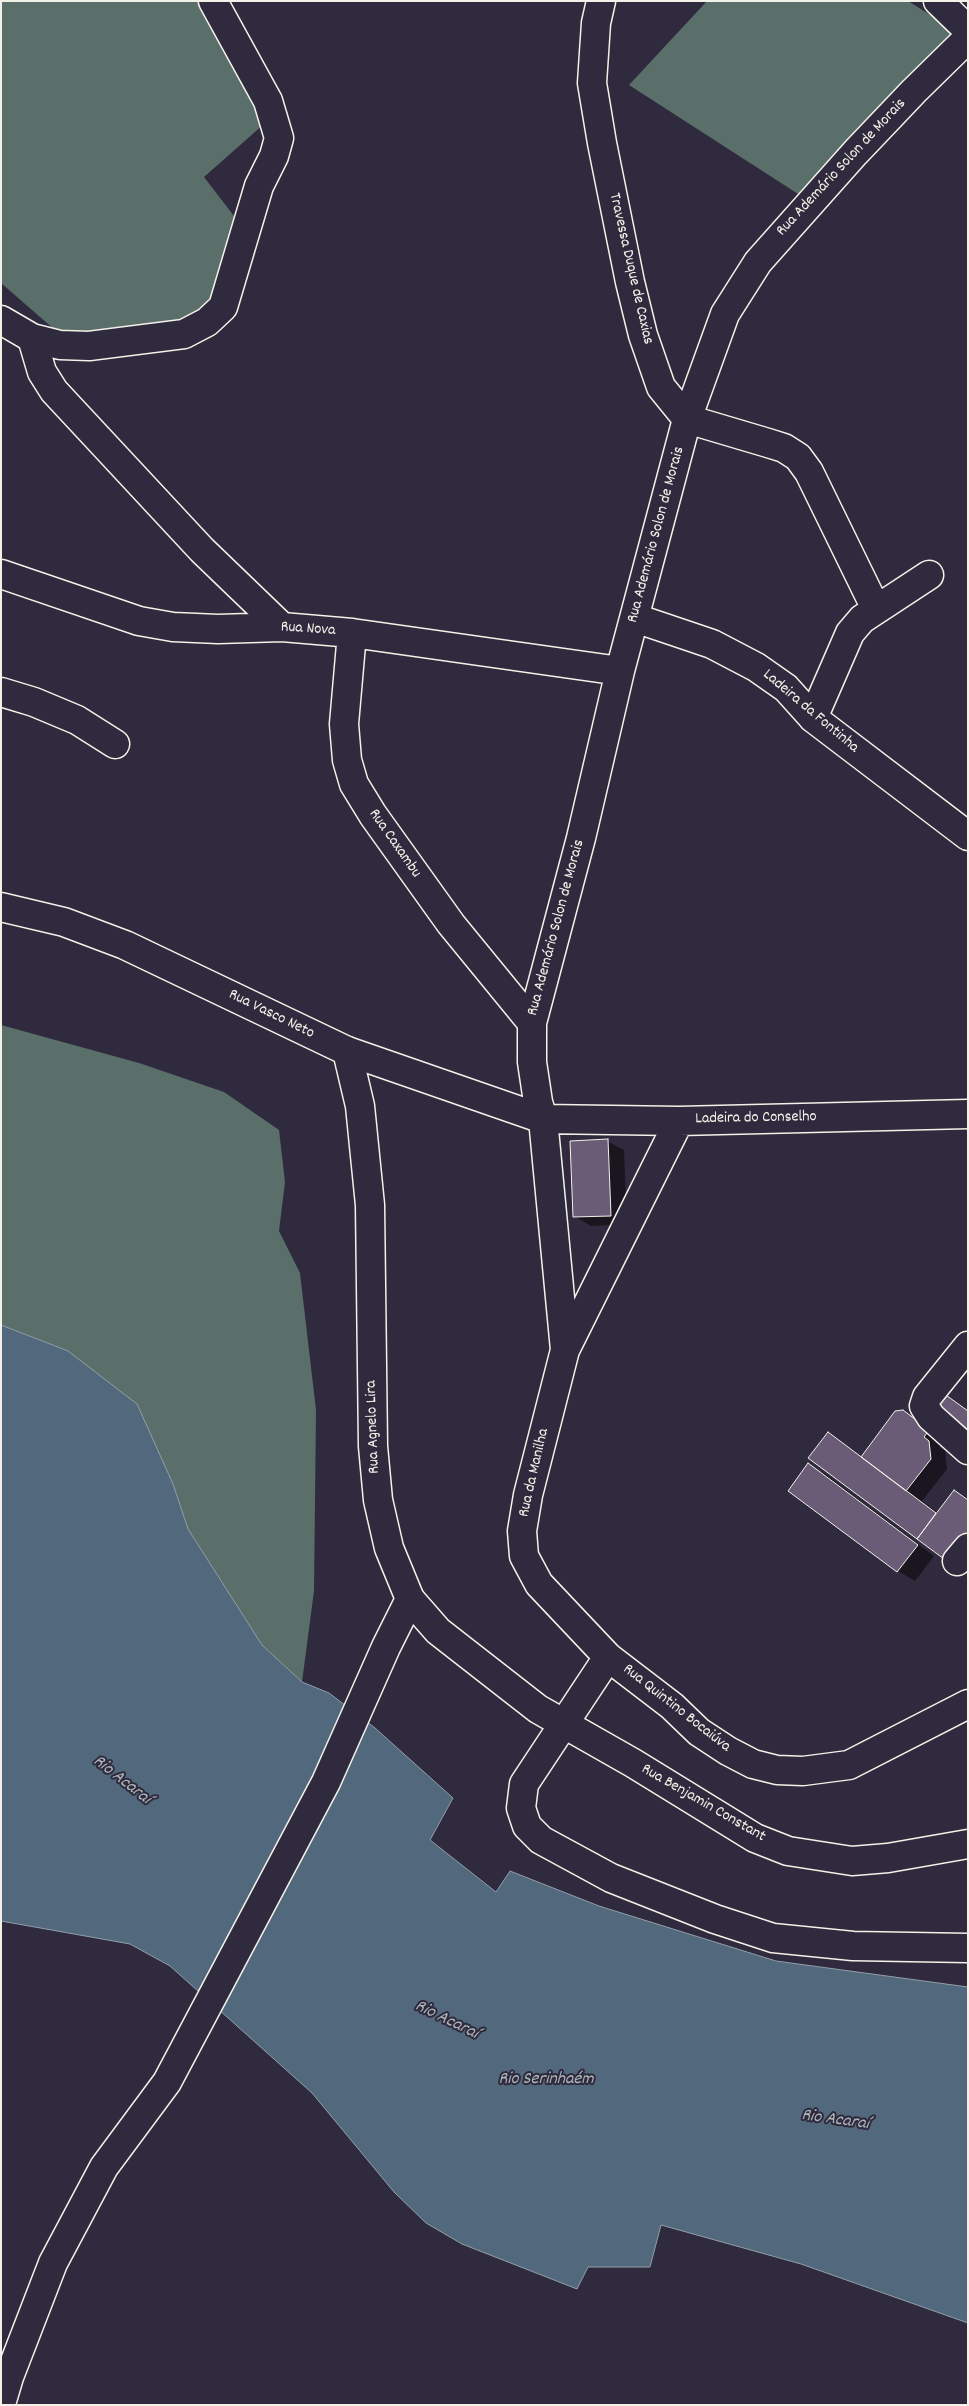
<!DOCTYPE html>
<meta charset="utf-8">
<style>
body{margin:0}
#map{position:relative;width:969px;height:2406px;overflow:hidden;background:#2f2a3d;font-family:Dekko,sans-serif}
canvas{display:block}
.frame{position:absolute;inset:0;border:2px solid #f4f1e8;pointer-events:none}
</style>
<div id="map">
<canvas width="969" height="2406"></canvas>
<div class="frame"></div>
</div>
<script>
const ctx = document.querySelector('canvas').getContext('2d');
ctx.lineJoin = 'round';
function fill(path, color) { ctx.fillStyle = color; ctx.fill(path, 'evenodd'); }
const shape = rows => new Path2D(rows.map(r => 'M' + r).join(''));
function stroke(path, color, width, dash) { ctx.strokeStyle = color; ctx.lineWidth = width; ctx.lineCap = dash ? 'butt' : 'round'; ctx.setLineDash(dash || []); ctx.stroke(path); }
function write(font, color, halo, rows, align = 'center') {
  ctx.font = font + ' Dekko,sans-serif'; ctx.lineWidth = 4; ctx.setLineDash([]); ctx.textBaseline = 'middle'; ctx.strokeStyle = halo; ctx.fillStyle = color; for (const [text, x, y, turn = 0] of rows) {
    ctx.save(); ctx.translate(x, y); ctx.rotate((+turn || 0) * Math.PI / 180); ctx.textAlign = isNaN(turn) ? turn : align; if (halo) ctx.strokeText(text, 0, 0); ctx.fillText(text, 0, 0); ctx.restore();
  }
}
fill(shape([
 [1,1,204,1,264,124,204,177,237,220,214,303,177,326,71,344,1,283],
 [707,1,908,1,956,31,809,201,629,85],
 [1,1025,139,1063,224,1092,279,1130,285,1182,279,1231,300,1273,316,1410,314,1591,302,1682,262,1645,188,1529,173,1484,68,1351,1,1325]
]), '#5a6f69');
const water = shape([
 [1,1325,68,1351,137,1404,173,1484,188,1529,262,1645,302,1682,329,1693,375,1728,453,1798,430,1840,496,1892,510,1871,599,1906,776,1961,968,1987,968,2323,801,2264,661,2225,650,2267,588,2267,577,2289,462,2244,426,2223,394,2192,312,2093,170,1966,130,1944,1,1921,1,1325]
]);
fill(water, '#52697d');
stroke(water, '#939fa8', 1);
fill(shape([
 [607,1141,624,1150,627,1224,591,1226,574,1216],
 [903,1412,945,1440,939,1447,945,1451,947,1469,922,1501,938,1513,954,1491,968,1499,968,1567,948,1561,810,1458,828,1434,862,1457],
 [808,1465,825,1474,934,1556,915,1581,898,1571,789,1490]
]), '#0007');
const building = shape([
 [608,1139,611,1216,573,1217,570,1141,608,1139],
 [939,1390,968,1411,968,1432,929,1404,939,1390],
 [903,1410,929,1430,924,1437,929,1441,931,1459,906,1491,861,1457,895,1411,903,1410],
 [828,1432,936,1513,917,1539,808,1458,828,1432],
 [808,1463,918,1545,897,1572,788,1491,808,1463],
 [954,1490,968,1500,968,1536,948,1562,917,1539,954,1490]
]);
fill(building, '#6a5b77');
stroke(building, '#f4f1e8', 1);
const minor = shape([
 [601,1,596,23,592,83,602,143,630,282,643,335,661,387,687,419,768,443,784,448,798,457,809,472,876,609],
 [968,38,914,91,855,153,758,262,725,314,687,419,620,671,581,838,532,1023,532,1062,538,1102,543,1119,565,1350,528,1495,522,1531,524,1556,539,1584,608,1657,672,1706,699,1732,728,1751,753,1764,777,1770,803,1771,849,1765,968,1704],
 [1,320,32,338,60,345,89,346,184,334,207,322,223,307,259,186,274,156,279,138,268,101,213,1],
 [32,338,42,372,54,391,202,550,282,627],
 [1,574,139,621,173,627,218,629,282,627,352,633,620,671],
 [635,618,712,644,756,667,786,688,813,718,968,836],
 [352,633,344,724,347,760,354,784,373,815,451,924,532,1023],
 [1,692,34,702,77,720,115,744],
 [813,718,850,633,862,619,929,575],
 [347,1051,543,1119,679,1121,968,1114],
 [968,1346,927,1397,924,1406,931,1417,968,1450],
 [565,1350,679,1121],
 [957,1561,968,1548],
 [410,1599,438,1631,538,1709,633,1763,755,1838,788,1851,852,1861,888,1858,968,1844],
 [608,1657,524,1784,521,1808,527,1826,541,1840,611,1878,715,1919,773,1938,853,1946,968,1948]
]);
const major = shape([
 [938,1,968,30],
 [1,907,64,922,125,945,347,1051,360,1106,370,1205,373,1446,378,1500,389,1548,410,1599,386,1647,326,1782,167,2082,104,2167,53,2263,9,2377,1,2404]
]);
stroke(minor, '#f4f1e8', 31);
stroke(major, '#f4f1e8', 31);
stroke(minor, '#2f2a3d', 28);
stroke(major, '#2f2a3d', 28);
write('16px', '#f4f1e8', '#2f2a3d', [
 ["Rua Ademário Solon de Morais",842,168,-47],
 ["Travessa Duque de Caxias",630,269,77],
 ["Rua Ademário Solon de Morais",657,535,-75],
 ["Rua Nova",308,630,4],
 ["Ladeira da Fontinha",810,712,40],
 ["Rua Caxambu",394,844,55],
 ["Rua Ademário Solon de Morais",557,928,-75],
 ["Rua Vasco Neto",271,1015,26],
 ["Ladeira do Conselho",756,1119,-1],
 ["Rua Agnelo Lira",374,1427,-92],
 ["Rua da Manilha",535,1473,-77],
 ["Rua Quintino Bocaiúva",676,1709,38],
 ["Rua Benjamin Constant",703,1804,30]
]);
write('italic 18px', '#abb4b8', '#2f2a3d', [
 ["Rio Acaraí",121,1781,38],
 ["Rio Acaraí",446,2021,26],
 ["Rio Serinhaém",546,2081],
 ["Rio Acaraí",835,2121,8]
]);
</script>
